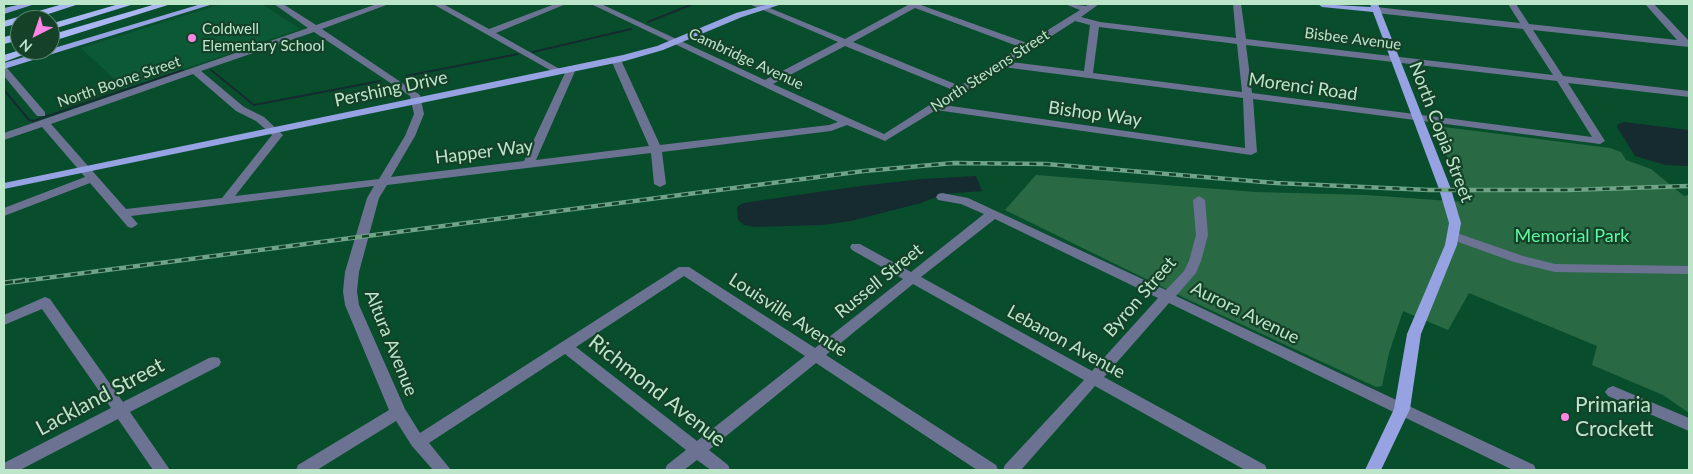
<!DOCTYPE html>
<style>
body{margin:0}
#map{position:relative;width:1693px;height:474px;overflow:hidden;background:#084e2c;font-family:Lato,sans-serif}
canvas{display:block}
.frame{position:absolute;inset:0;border:5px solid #bde5ca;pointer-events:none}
.north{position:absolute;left:10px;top:10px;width:50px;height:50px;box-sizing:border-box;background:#154128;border:1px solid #588369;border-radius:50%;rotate:221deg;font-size:14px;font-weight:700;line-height:20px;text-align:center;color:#bde5ca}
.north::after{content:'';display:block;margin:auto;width:18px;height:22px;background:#fc86e3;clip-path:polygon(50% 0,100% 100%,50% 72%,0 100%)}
</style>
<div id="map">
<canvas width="1693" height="474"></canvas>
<div class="frame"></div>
<div class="north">N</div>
</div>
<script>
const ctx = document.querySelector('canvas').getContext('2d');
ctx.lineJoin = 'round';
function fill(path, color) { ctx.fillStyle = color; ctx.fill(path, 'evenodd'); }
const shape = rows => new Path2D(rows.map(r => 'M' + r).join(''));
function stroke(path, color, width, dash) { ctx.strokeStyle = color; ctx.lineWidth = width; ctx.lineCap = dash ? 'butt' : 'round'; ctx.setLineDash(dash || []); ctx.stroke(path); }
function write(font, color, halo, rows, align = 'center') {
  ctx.font = font + ' Lato,sans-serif'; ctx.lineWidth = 4.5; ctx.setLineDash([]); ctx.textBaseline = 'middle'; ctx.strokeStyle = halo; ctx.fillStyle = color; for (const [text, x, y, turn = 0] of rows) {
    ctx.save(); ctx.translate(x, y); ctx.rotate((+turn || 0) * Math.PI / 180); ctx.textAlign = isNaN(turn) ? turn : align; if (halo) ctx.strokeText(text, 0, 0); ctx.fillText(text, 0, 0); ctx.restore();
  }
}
fill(shape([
 [222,4,262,4,300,29,125,89,81,48]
]), '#0c5a35');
fill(shape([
 [1436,126,1610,148,1621,152,1626,160,1651,169,1684,196,1689,195,1689,413,1663,395,1592,365,1597,346,1469,293,1448,330,1403,311,1389,353,1382,386,1376,387,1189,300,1005,210,1036,175,1256,192,1366,195,1464,202]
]), '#296a45');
fill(shape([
 [1624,122,1689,130,1689,166,1665,165,1635,156,1617,127,1618,124],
 [976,176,982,191,944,194,921,203,851,221,822,225,755,227,744,225,738,220,737,207,743,203,860,186,922,179]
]), '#152b30');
stroke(shape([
 [648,22,693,4],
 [533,52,631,29],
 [211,70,254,105,380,81],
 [406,76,518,54],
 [4,90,29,120,33,121,183,70]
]), '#152b30', 2);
fill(shape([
 [274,4,283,4,316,25,377,4,389,4,322,29,420,95,424,114,415,136,391,177,524,161,565,73,557,74,433,4,443,4,489,29,555,4,566,4,496,33,565,72,568,67,571,66,576,69,536,160,649,146,611,60,616,57,621,60,660,145,829,125,838,122,591,4,601,4,765,80,838,42,749,4,760,4,845,39,908,5,907,4,918,4,1027,43,1080,10,1065,4,1086,6,1089,4,1099,4,1081,17,1100,22,1236,38,1233,4,1241,4,1246,39,1553,75,1523,29,1376,13,1372,10,1376,7,1520,23,1508,4,1516,4,1529,24,1677,40,1645,4,1654,4,1689,41,1689,47,1533,30,1563,76,1689,91,1689,97,1568,83,1605,141,1600,144,1253,99,1257,152,1251,155,936,110,885,141,847,125,831,131,662,152,666,184,660,187,654,184,651,153,387,185,379,198,359,272,357,291,359,305,405,409,420,433,679,267,689,267,815,348,903,279,852,250,850,247,852,244,860,244,911,272,984,214,961,204,938,200,936,197,938,194,942,193,968,198,1166,290,1184,271,1189,261,1196,235,1193,200,1199,196,1205,200,1208,235,1201,261,1196,273,1176,296,1534,465,1536,470,1513,470,1169,303,1104,377,1265,465,1267,470,1245,470,1095,386,1021,470,1003,470,1005,465,1084,380,913,284,826,355,996,465,998,470,977,470,816,363,709,450,728,465,730,470,711,470,697,460,684,470,665,470,667,465,686,450,565,354,429,443,451,470,433,470,412,446,396,421,317,470,296,470,298,465,389,410,345,305,343,291,345,272,367,198,374,186,131,216,138,224,132,228,128,227,90,183,4,216,4,208,85,177,42,127,4,140,4,133,308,28,274,4],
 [915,8,1020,47,960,86,853,42,915,8],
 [1075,21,1090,25,1084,71,1011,62,1075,21],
 [1099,27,1237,44,1242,92,1093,73,1099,27],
 [314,32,410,96,414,114,405,136,379,179,235,196,283,135,264,117,244,107,201,71,314,32],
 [1246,45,1557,81,1592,137,1252,93,1246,45],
 [845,46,953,90,884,134,773,84,845,46],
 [1003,67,1243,98,1245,148,944,105,1003,67],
 [193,74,236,111,256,121,272,135,222,198,126,209,51,124,193,74],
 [995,219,1158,298,1092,371,921,277,995,219],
 [684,276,805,356,697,441,576,347,684,276],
 [4,67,7,68,45,112,45,116,37,116,4,76,4,67],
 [1454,232,1523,256,1555,264,1689,266,1689,274,1555,272,1514,262,1450,239,1448,236,1450,233,1454,232],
 [45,297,50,299,123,402,209,358,214,357,219,358,221,362,219,366,130,412,170,470,153,470,118,419,20,470,4,470,4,463,111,408,42,309,4,325,4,315,45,297],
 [1613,386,1689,418,1689,431,1608,396,1605,392,1608,388,1613,386]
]), '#6c7392');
fill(shape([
 [22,4,35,4,4,14,4,8,22,4],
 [201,4,213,4,4,69,4,63,201,4],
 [769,4,782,4,742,17,663,50,625,61,4,189,4,183,623,55,657,46,736,13,769,4],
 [1318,4,1371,7,1370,4,1378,4,1451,189,1461,223,1457,245,1421,334,1410,409,1381,470,1365,470,1394,409,1407,334,1445,245,1449,223,1439,189,1373,12,1322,7,1318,4]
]), '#96a2e1');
fill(shape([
 [63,4,79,4,30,20,20,20,20,23,4,27,4,21,63,4],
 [119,4,134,4,50,30,50,24,119,4],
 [156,4,171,4,50,42,50,35,156,4],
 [20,33,20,40,4,44,4,37,20,33],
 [20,50,36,50,4,62,4,55,20,50]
]), '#aab6f2');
const railFar1 = shape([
 [15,282,864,171,954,163,1046,164,1276,183,1429,190,1569,190,1689,186]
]);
const rail = shape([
 [4,283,25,280]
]);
stroke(railFar1, '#6fa486', 4.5);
stroke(rail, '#6fa486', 5);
stroke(railFar1, '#154128', 2.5, [7]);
stroke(rail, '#154128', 3, [9]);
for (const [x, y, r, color] of [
 [192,38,5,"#fc86e3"],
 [1565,417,5,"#fc86e3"]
]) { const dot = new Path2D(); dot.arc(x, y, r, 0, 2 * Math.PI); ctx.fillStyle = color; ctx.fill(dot); stroke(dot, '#154128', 2); }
write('15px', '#bde5ca', '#154128', [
 ["Coldwell",202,29],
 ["Elementary School",202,46]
], 'left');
write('15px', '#bde5ca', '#154128', [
 ["Bisbee Avenue",1353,39,7],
 ["Cambridge Avenue",746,59,25],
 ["North Stevens Street",990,71,-33],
 ["North Boone Street",119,82,-19]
]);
write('18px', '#bde5ca', '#154128', [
 ["Morenci Road",1303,87,8],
 ["Pershing Drive",391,89,-12],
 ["Bishop Way",1095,114,8],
 ["North Copia Street",1441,132,69],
 ["Happer Way",484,152,-7],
 ["Russell Street",879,281,-39],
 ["Byron Street",1140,297,-49],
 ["Aurora Avenue",1245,313,26],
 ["Louisville Avenue",788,315,33],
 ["Lebanon Avenue",1066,342,29],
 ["Altura Avenue",391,343,68]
]);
write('18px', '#5ef8a3', '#154128', [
 ["Memorial Park",1572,236]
]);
write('21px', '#bde5ca', '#154128', [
 ["Richmond Avenue",657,391,38],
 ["Lackland Street",100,397,-28]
]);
write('21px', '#bde5ca', '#154128', [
 ["Primaria",1575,405],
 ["Crockett",1575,429]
], 'left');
</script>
